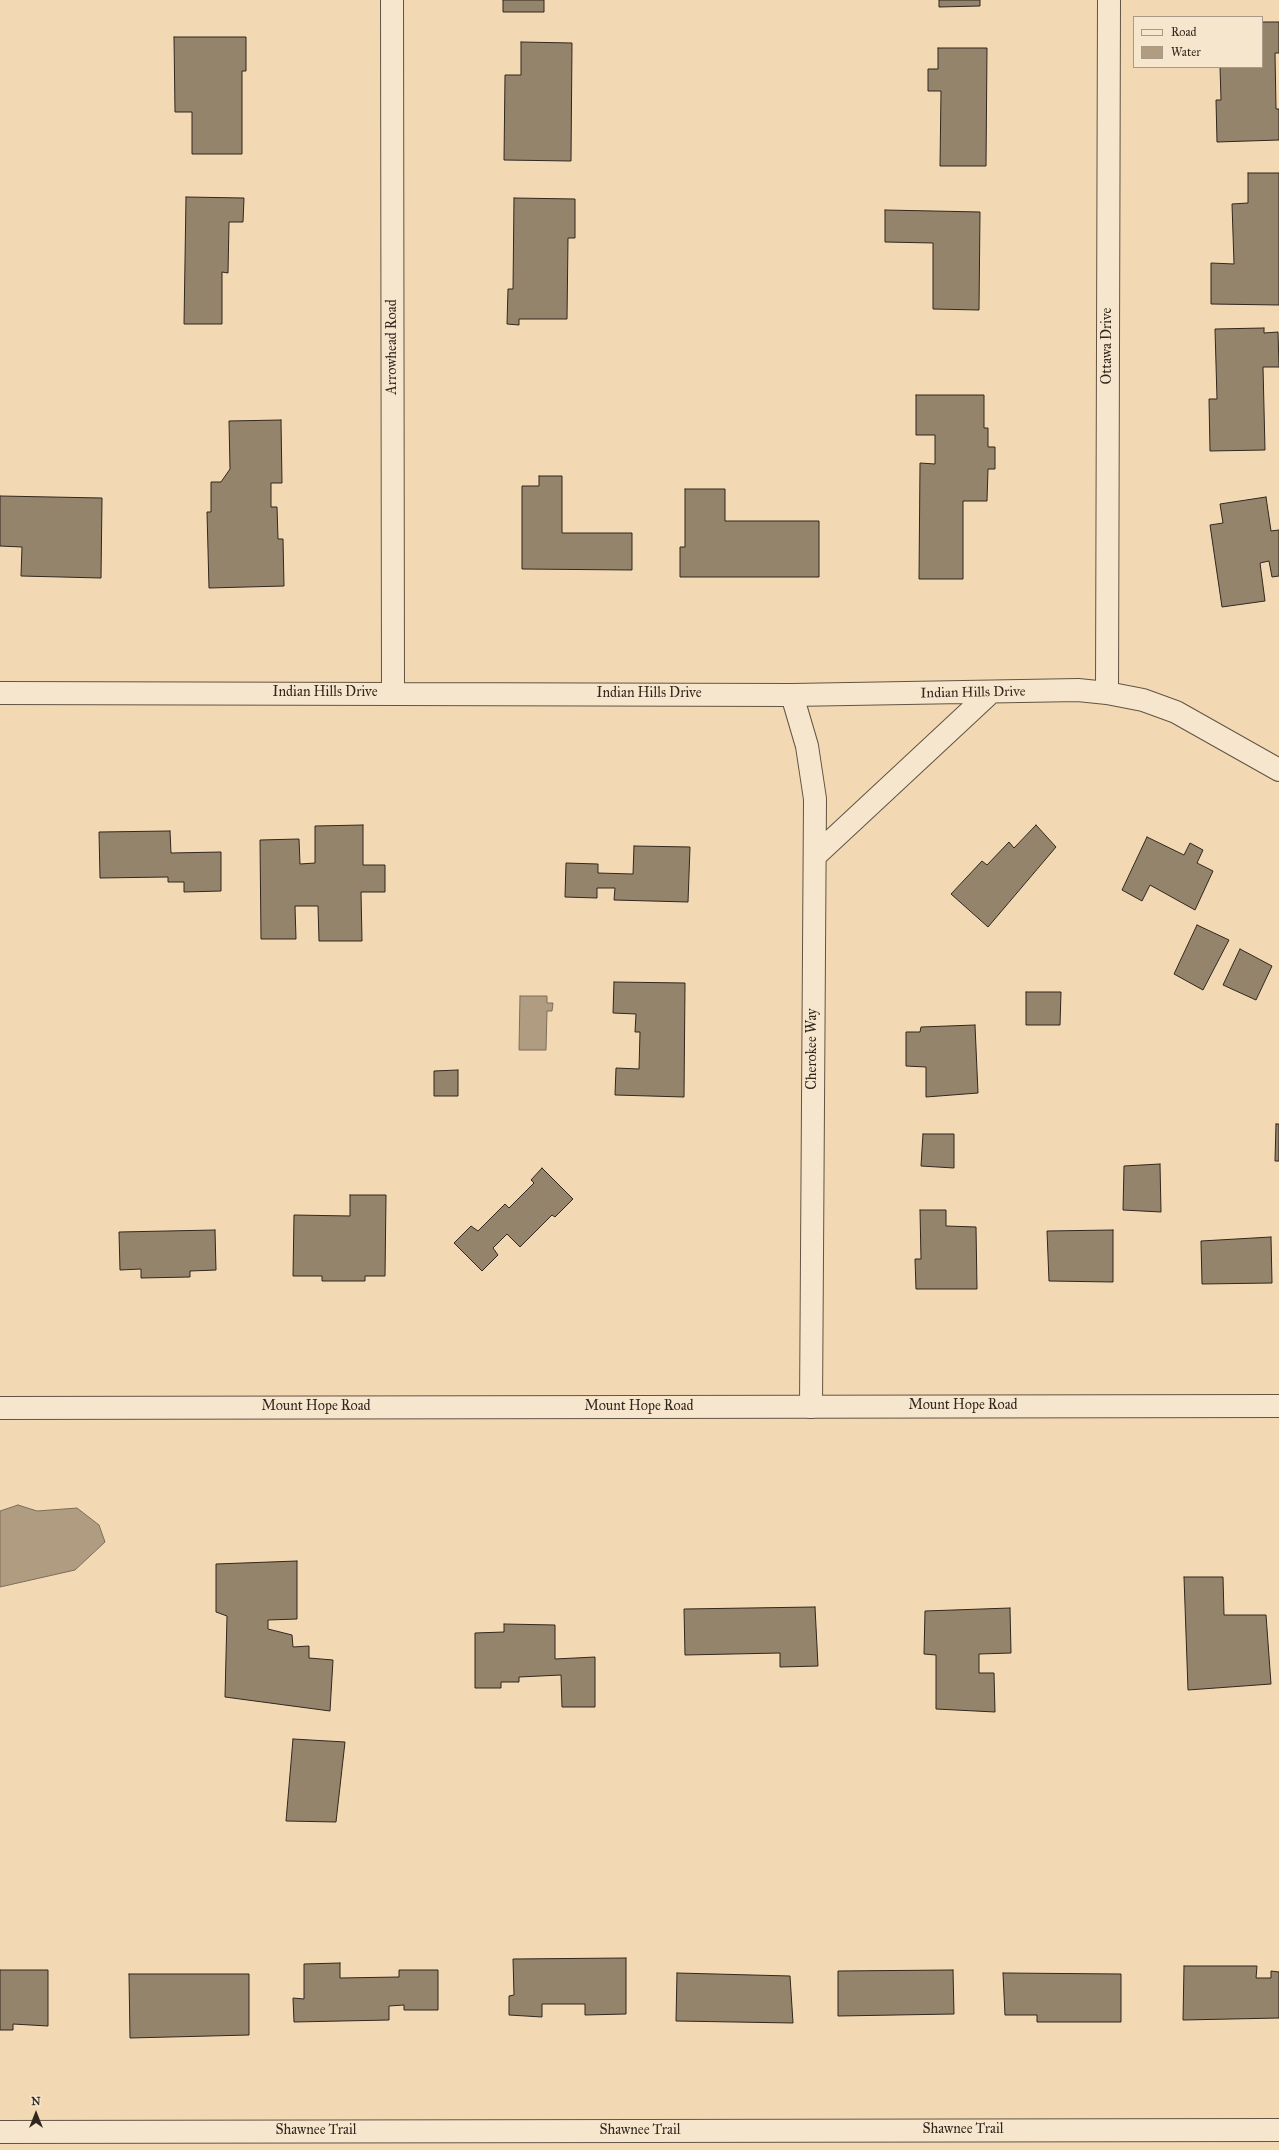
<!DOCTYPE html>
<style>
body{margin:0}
#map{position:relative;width:1279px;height:2150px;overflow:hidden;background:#f2d9b4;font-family:"IM FELL Great Primer",serif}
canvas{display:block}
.legend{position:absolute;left:1133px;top:16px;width:130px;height:52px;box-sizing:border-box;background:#f7e6ce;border:1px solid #a89a87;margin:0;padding:5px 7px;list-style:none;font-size:12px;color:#31271d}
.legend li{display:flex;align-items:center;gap:8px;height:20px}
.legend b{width:20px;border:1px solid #a89a87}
.north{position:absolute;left:16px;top:2094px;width:40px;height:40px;-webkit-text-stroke:3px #f7e6ce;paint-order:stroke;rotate:0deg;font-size:11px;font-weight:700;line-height:16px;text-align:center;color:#31271d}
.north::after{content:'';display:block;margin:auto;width:14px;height:18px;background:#31271d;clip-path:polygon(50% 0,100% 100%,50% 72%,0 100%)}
</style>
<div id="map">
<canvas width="1279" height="2150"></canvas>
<ul class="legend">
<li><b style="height:5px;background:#f7e6ce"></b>Road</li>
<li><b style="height:11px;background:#b09c81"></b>Water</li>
</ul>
<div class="north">N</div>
</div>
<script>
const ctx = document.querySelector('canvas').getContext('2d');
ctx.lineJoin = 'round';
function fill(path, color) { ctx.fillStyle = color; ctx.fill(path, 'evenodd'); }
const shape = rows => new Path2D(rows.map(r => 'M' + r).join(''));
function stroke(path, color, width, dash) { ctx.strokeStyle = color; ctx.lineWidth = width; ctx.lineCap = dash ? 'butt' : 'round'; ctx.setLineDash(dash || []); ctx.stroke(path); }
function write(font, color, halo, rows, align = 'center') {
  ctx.font = font + ' "IM FELL Great Primer",serif'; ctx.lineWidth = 3; ctx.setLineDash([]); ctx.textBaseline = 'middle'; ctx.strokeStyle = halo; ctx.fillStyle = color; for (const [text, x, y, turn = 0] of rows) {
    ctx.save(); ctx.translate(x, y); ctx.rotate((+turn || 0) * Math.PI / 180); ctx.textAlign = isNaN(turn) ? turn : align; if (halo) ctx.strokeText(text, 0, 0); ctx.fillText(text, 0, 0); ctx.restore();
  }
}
const water = shape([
 [520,996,547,996,547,1003,553,1003,552,1011,547,1011,546,1050,519,1050,520,996],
 [18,1505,37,1511,77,1508,99,1525,105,1542,75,1570,0,1587,0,1511,18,1505]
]);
fill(water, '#b09c81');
stroke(water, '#7d6d59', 1);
const building = shape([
 [503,0,544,0,544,12,503,12,503,0],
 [939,0,980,0,980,6,939,7,939,0],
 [1262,22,1279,22,1279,53,1275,53,1276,109,1279,109,1279,140,1217,142,1216,100,1221,100,1220,67,1262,67,1262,22],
 [174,37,246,37,246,71,242,71,242,154,192,154,192,112,175,112,174,37],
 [521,42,572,43,571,161,504,160,505,75,521,75,521,42],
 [938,48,987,48,986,166,940,166,941,91,928,91,928,69,938,69,938,48],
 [1248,173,1279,173,1279,305,1211,304,1211,263,1234,264,1232,204,1248,203,1248,173],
 [186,197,244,198,243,222,229,222,228,273,222,272,222,324,184,324,186,197],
 [514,198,575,199,575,238,568,238,567,319,519,319,519,325,507,324,508,289,513,289,514,198],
 [885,210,980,212,979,310,933,309,933,243,885,242,885,210],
 [1264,328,1264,333,1278,332,1279,367,1263,367,1265,450,1210,451,1209,399,1217,399,1215,329,1264,328],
 [916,395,984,395,984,428,988,428,988,447,995,447,995,469,988,469,987,501,963,501,963,579,919,579,920,463,935,464,935,435,916,435,916,395],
 [281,420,282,483,271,483,271,507,277,507,278,539,283,539,284,586,209,588,207,512,211,512,211,482,221,482,230,469,229,421,281,420],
 [539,476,562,476,562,533,632,533,632,570,522,569,522,486,539,486,539,476],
 [685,489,725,489,725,521,819,521,819,577,680,577,680,547,685,547,685,489],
 [0,496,102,498,101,578,21,576,22,547,0,546,0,496],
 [1266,497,1271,531,1279,530,1279,576,1272,577,1269,561,1260,563,1265,601,1222,607,1210,525,1223,523,1220,504,1266,497],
 [363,825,363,865,385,865,385,892,361,892,362,941,319,941,318,906,295,906,296,939,261,939,260,840,299,839,300,864,315,863,315,826,363,825],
 [1036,825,1056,847,988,927,951,894,982,861,987,865,1009,842,1014,848,1036,825],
 [170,831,171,853,221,852,221,891,184,892,184,882,168,882,168,877,100,878,99,832,170,831],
 [1147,837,1184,855,1190,843,1203,850,1197,863,1213,871,1195,910,1150,885,1142,901,1122,890,1147,837],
 [634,846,690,847,688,902,614,900,615,888,597,888,597,898,565,897,566,863,598,864,598,873,633,874,634,846],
 [1197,925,1229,940,1203,990,1174,974,1197,925],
 [1240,949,1272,966,1256,1000,1223,985,1240,949],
 [614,982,685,983,684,1097,615,1095,616,1068,639,1069,640,1032,635,1032,636,1014,613,1013,614,982],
 [1026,992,1061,992,1060,1025,1026,1025,1026,992],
 [975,1025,978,1093,926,1097,926,1067,906,1066,906,1032,920,1032,921,1027,975,1025],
 [458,1070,458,1096,434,1096,434,1071,458,1070],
 [1276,1124,1279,1124,1279,1161,1275,1161,1276,1124],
 [923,1134,954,1134,954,1168,921,1166,923,1134],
 [1160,1164,1161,1212,1123,1210,1124,1166,1160,1164],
 [542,1168,573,1199,555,1217,552,1215,520,1247,507,1234,493,1248,498,1255,482,1271,454,1243,471,1226,478,1231,505,1204,509,1208,534,1183,531,1180,542,1168],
 [350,1195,386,1195,385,1276,365,1276,365,1281,322,1281,322,1276,293,1276,294,1215,350,1216,350,1195],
 [920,1210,946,1210,946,1226,976,1227,977,1289,916,1289,915,1259,921,1259,920,1210],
 [215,1230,216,1270,190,1271,190,1277,141,1278,141,1269,120,1270,119,1232,215,1230],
 [1113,1230,1113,1282,1049,1281,1047,1231,1113,1230],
 [1271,1237,1272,1283,1202,1284,1201,1241,1271,1237],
 [297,1561,297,1619,268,1620,268,1629,292,1635,293,1647,309,1646,309,1658,333,1660,330,1711,225,1697,227,1616,216,1612,216,1564,297,1561],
 [1184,1577,1223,1577,1224,1615,1266,1615,1271,1684,1188,1690,1184,1577],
 [815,1607,818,1666,780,1667,780,1653,685,1655,684,1609,815,1607],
 [1010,1608,1011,1653,979,1654,979,1673,994,1673,995,1712,936,1709,936,1655,924,1654,925,1611,1010,1608],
 [504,1624,555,1625,555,1659,595,1657,595,1707,562,1707,561,1675,519,1677,519,1682,501,1682,501,1688,475,1688,475,1633,504,1632,504,1624],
 [293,1739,345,1742,336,1822,286,1821,293,1739],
 [626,1958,626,2014,585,2015,585,2004,542,2004,542,2017,509,2015,509,1996,514,1995,513,1959,626,1958],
 [340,1963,340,1978,399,1977,399,1970,438,1970,438,2010,404,2010,404,2005,389,2006,389,2020,294,2022,293,1998,304,1999,304,1964,340,1963],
 [1184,1966,1257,1966,1256,1978,1271,1978,1271,1971,1279,1972,1279,2018,1183,2020,1184,1966],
 [0,1970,48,1970,48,2026,13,2024,13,2030,0,2030,0,1970],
 [953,1970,954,2014,838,2016,838,1971,953,1970],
 [677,1973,790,1976,793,2023,676,2021,677,1973],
 [1003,1973,1121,1974,1121,2022,1037,2022,1037,2015,1005,2015,1003,1973],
 [129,1974,249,1974,249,2035,130,2038,129,1974]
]);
fill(building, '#95846c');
stroke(building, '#31271d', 1);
const minor = shape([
 [392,0,393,693],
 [0,693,792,695,1078,690,1107,693,1143,700,1176,712,1279,770],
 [1107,693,1109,0],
 [792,695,807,746,815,799,811,1407],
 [815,856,990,693],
 [0,2132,1279,2130]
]);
const tertiary = shape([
 [0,1408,1279,1406]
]);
stroke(minor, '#615443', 24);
stroke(tertiary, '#615443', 24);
stroke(minor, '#f7e6ce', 22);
stroke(tertiary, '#f7e6ce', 22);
write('14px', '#31271d', '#f7e6ce', [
 ["Ottawa Drive",1108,346,-90],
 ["Arrowhead Road",393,347,-90],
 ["Indian Hills Drive",325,693],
 ["Indian Hills Drive",973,693,-1],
 ["Indian Hills Drive",649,694],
 ["Cherokee Way",813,1049,-90],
 ["Mount Hope Road",963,1406],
 ["Mount Hope Road",316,1407],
 ["Mount Hope Road",639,1407],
 ["Shawnee Trail",963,2130],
 ["Shawnee Trail",316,2131],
 ["Shawnee Trail",640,2131]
]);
</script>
